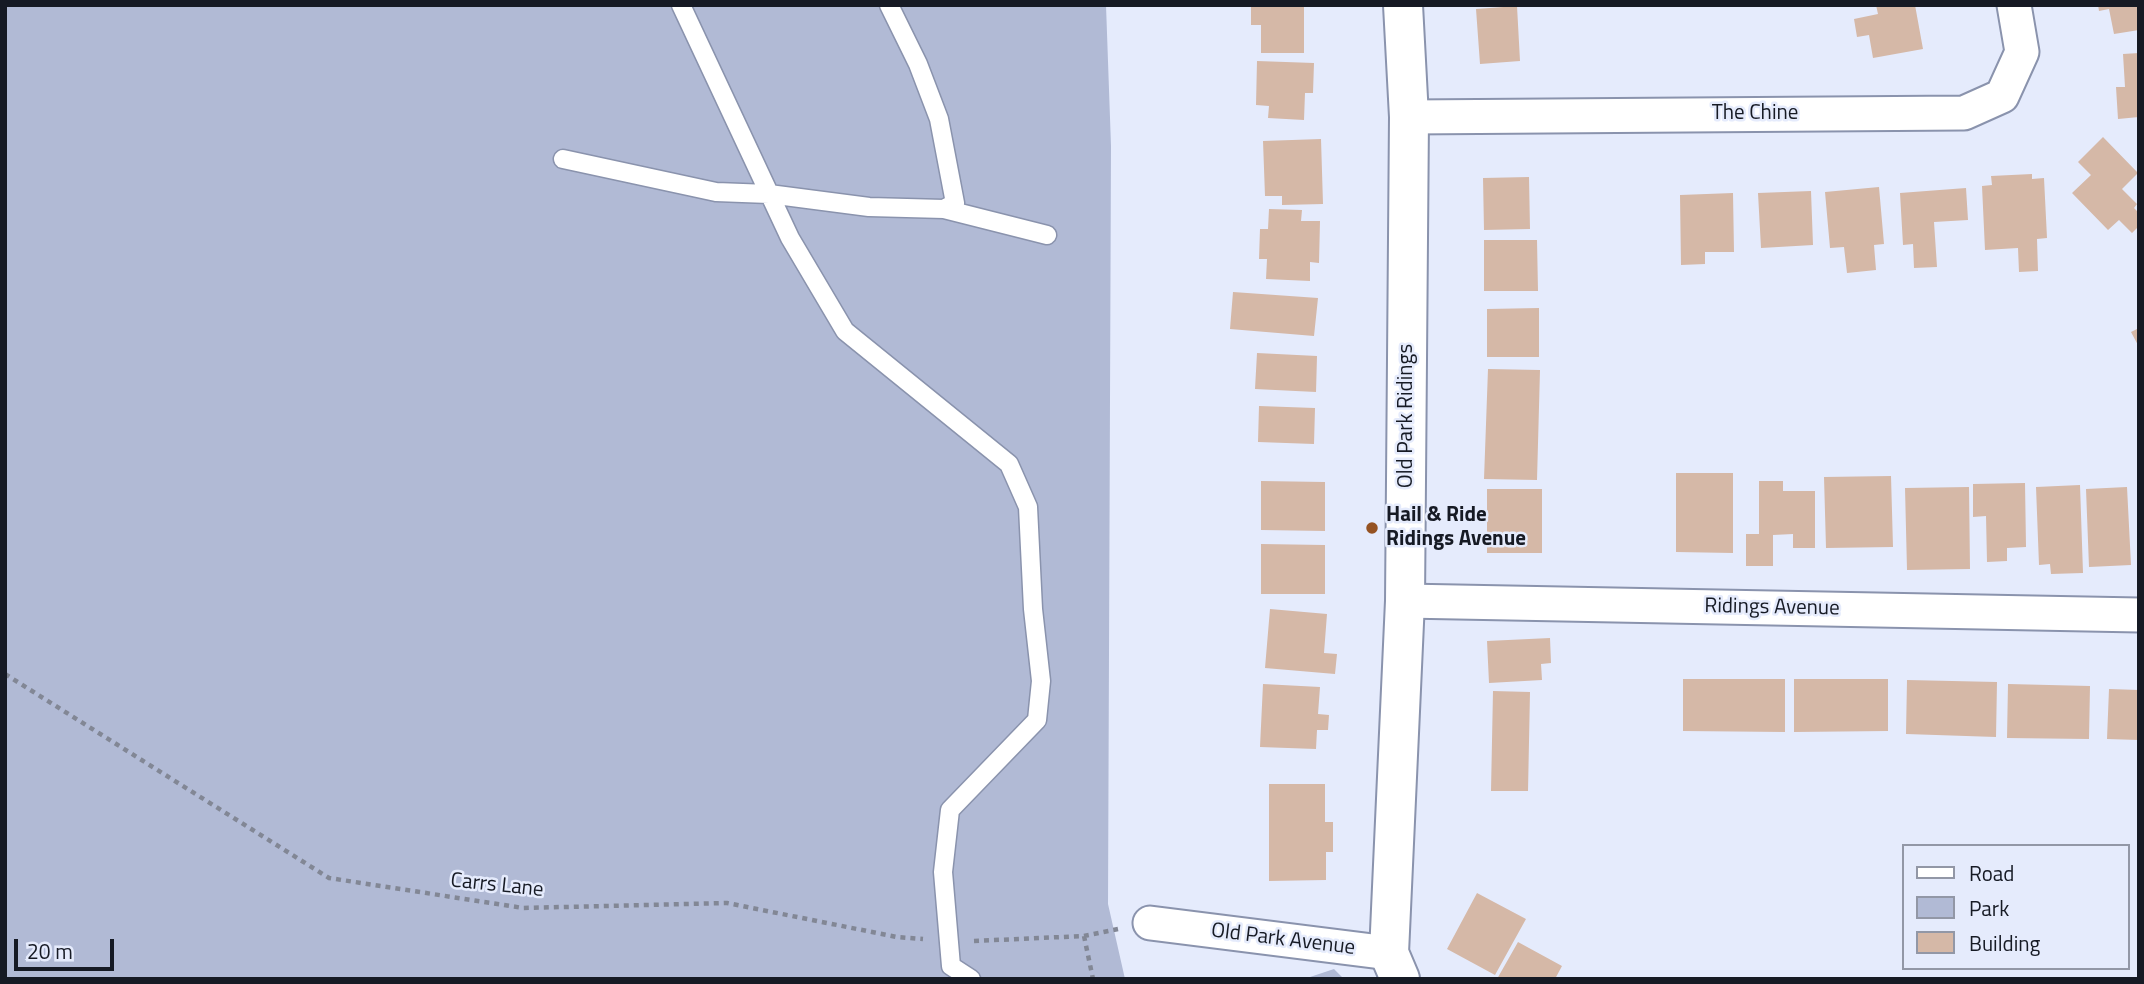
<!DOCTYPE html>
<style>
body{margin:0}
#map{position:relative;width:2144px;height:984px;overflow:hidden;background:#e5ebfc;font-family:"Titillium Web",sans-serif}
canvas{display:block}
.frame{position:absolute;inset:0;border:7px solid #161a24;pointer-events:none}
.legend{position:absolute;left:1902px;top:844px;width:228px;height:126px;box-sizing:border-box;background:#e5ebfc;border:2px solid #9297a6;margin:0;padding:9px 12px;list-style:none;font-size:21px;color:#161a24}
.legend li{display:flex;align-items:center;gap:14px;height:35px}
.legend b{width:35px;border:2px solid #9297a6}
.scale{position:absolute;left:14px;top:939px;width:100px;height:32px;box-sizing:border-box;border:4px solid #161a24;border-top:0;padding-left:9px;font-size:21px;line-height:24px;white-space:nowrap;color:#161a24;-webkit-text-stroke:5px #e5ebfc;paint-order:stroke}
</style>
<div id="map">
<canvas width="2144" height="984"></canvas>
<div class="frame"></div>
<ul class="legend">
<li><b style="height:9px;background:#fff"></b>Road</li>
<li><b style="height:19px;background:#b1bad5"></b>Park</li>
<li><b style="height:19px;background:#d5b8a7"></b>Building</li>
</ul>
<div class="scale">20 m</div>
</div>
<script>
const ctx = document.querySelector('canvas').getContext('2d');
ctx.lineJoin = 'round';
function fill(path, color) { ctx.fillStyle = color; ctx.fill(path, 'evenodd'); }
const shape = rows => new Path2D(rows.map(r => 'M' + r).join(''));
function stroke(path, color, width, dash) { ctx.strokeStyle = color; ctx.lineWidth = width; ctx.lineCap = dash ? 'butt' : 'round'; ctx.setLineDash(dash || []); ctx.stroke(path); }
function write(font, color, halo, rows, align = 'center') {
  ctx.font = font + ' "Titillium Web",sans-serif'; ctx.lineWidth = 5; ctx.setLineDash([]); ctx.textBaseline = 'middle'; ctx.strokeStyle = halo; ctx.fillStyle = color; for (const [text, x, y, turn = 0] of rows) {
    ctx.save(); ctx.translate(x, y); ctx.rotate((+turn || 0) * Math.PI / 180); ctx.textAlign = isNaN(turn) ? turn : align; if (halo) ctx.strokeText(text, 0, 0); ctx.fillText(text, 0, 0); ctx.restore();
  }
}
fill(shape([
 [5,5,1106,5,1111,146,1108,904,1125,979,5,979],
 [1334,969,1344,979,1304,979]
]), '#b1bad5');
fill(shape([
 [1260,5,1304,5,1304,53,1261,53,1261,25,1251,25,1251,7,1260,7],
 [1876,5,1915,5,1923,49,1873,58,1869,35,1857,37,1854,19,1878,14],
 [2098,5,2139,5,2139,30,2114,34,2109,9,2099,11],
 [1517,6,1520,61,1480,64,1476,9],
 [2139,53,2139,117,2118,119,2116,87,2125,87,2123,54],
 [1257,61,1314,63,1313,93,1305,93,1304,120,1268,118,1269,106,1256,105],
 [2103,137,2138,173,2122,189,2137,204,2134,208,2139,213,2139,226,2132,233,2119,220,2108,230,2072,193,2091,175,2078,162],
 [1321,139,1323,204,1282,205,1282,196,1265,196,1263,141],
 [2032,174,2032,179,2044,178,2047,238,2037,239,2038,271,2019,272,2018,248,1985,250,1982,186,1992,185,1991,176],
 [1529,177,1530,229,1484,230,1483,178],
 [1879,187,1884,244,1874,245,1876,270,1847,273,1844,247,1830,248,1825,192],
 [1966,188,1968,220,1934,222,1937,267,1914,268,1913,244,1903,245,1900,193],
 [1811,191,1813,245,1761,248,1758,193],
 [1733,193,1734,252,1705,252,1705,264,1681,265,1680,195],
 [1269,209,1302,210,1301,221,1320,221,1319,263,1310,262,1310,281,1266,279,1267,259,1259,259,1260,229,1268,229],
 [1484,240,1537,240,1538,291,1484,291],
 [1233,292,1318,298,1314,336,1230,329],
 [1539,308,1539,357,1487,357,1487,309],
 [2139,328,2139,347,2131,332],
 [1257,353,1317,356,1316,392,1255,389],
 [1488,369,1540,370,1537,480,1484,479],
 [1259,406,1315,408,1314,444,1258,442],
 [1676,473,1733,473,1733,553,1676,552],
 [1891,476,1893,547,1826,548,1824,477],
 [1261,481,1325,482,1325,531,1261,530],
 [1759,481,1783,481,1783,491,1815,491,1815,548,1793,548,1793,534,1773,535,1773,566,1746,566,1746,534,1759,534],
 [2025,483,2026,547,2007,548,2007,561,1987,562,1986,516,1973,517,1973,484],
 [2080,485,2083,573,2051,574,2050,564,2039,565,2036,487],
 [1969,487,1970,569,1907,570,1905,488],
 [2127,487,2131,565,2089,567,2086,489],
 [1487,489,1542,489,1542,553,1487,553],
 [1261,544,1325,545,1325,594,1261,594],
 [1270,609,1327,614,1324,653,1337,654,1335,674,1265,668],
 [1550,638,1551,663,1541,664,1542,680,1489,683,1487,641],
 [1683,679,1785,679,1785,732,1683,731],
 [1794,679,1888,679,1888,731,1794,732],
 [1907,680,1997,682,1996,737,1906,734],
 [1263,684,1320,687,1318,714,1329,715,1328,730,1317,730,1316,749,1260,747],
 [2008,684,2090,686,2089,739,2007,738],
 [2109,689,2139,690,2139,740,2107,739],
 [1493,691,1530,692,1528,791,1491,791],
 [1269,784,1325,784,1325,822,1333,822,1333,852,1326,852,1326,880,1269,881],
 [1477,893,1526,919,1495,975,1447,949],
 [1518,942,1562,966,1555,979,1497,979]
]), '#d5b8a7');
const lane = shape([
 [681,5,790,238,845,331,1009,464,1028,507,1033,609,1041,681,1037,720,950,810,943,872,951,966,971,979],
 [563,159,716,192,769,194,869,207,944,209,955,203,939,119,918,64,889,5],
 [944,209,1047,235]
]);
const street = shape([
 [1409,117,1964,113,2002,96,2022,52,2014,5],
 [1405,601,2139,615],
 [1150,923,1389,953]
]);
const secondary = shape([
 [1400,979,1389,953,1405,601,1409,117,1403,5]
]);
stroke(lane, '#8a93ad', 21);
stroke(street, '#8a93ad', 37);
stroke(secondary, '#8a93ad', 42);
stroke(shape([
 [5,674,329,878,523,908,727,903,897,937,923,939],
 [1084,936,1093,979],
 [974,941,1084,936,1118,929]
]), '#828795', 4.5, [5, 5]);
stroke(lane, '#fff', 18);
stroke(street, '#fff', 33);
stroke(secondary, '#fff', 38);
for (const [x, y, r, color] of [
 [1372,528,7,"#955222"]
]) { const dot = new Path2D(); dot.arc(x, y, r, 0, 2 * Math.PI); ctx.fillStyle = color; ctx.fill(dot); stroke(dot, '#e5ebfc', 2.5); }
write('21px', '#161a24', '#e5ebfc', [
 ["The Chine",1755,114],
 ["Old Park Ridings",1407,416,-90],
 ["Ridings Avenue",1772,608,1],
 ["Carrs Lane",497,886,6],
 ["Old Park Avenue",1283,940,7]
]);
write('bold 21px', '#161a24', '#e5ebfc', [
 ["Hail & Ride",1386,516],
 ["Ridings Avenue",1386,540]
], 'left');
</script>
